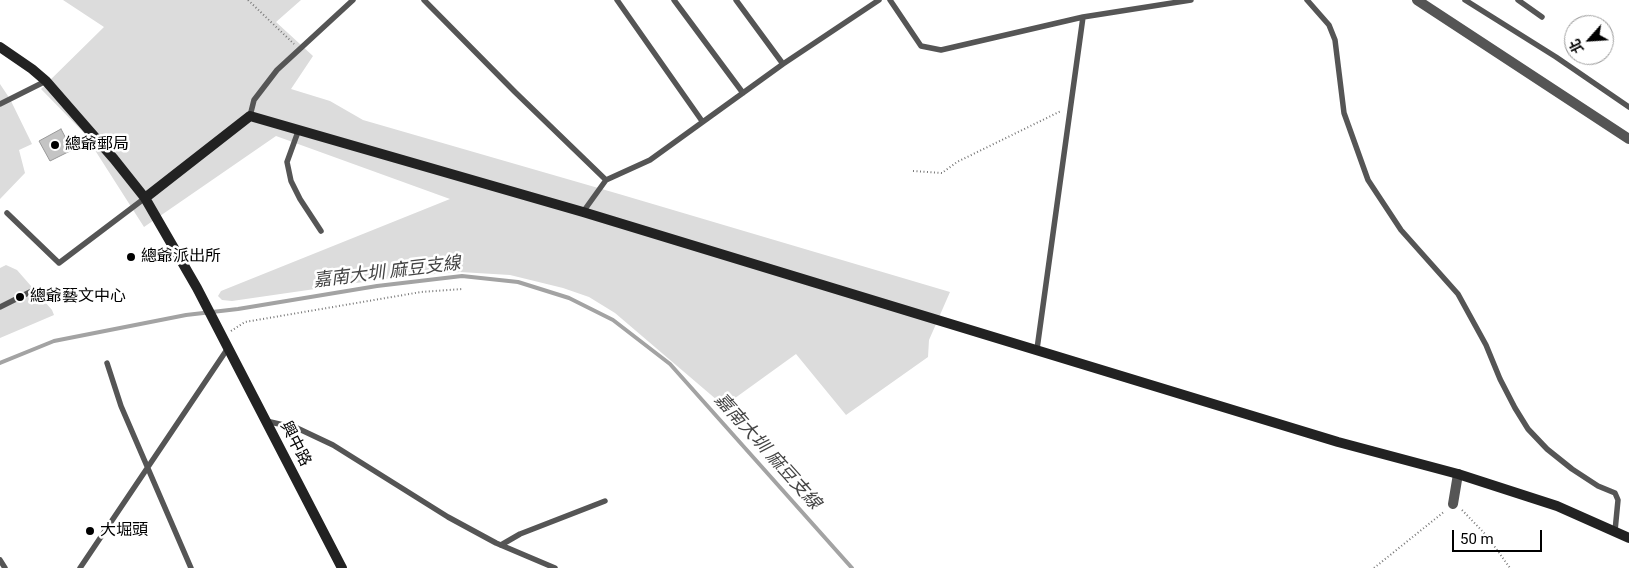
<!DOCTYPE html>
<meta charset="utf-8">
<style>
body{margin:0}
#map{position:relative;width:1629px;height:568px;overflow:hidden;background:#fff;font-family:Roboto,"Noto Sans TC",sans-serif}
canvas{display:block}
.north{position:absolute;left:1564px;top:15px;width:50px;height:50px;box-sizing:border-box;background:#fff;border:1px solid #999;border-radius:50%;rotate:244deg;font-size:14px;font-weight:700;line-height:20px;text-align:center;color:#000}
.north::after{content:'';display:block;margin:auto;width:18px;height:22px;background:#000;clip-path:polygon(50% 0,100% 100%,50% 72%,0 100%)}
.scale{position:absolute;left:1452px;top:530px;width:90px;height:22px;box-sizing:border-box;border:2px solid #000;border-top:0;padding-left:6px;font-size:15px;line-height:18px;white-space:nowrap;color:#000;-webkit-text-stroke:4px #fff;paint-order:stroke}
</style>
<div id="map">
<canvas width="1629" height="568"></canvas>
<div class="north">北</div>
<div class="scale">50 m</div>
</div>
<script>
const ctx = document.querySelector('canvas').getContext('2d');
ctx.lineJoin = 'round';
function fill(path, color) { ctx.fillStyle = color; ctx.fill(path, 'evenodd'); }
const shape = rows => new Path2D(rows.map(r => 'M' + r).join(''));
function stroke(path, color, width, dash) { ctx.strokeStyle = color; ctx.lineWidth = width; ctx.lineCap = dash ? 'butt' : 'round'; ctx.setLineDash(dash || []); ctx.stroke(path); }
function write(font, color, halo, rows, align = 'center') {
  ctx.font = font + ' Roboto,"Noto Sans TC",sans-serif'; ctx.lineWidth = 5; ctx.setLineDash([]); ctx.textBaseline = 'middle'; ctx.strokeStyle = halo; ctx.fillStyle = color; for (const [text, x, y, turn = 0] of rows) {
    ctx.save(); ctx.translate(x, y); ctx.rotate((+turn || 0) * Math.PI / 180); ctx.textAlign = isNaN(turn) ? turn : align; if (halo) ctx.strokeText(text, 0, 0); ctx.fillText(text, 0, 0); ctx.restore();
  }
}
fill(shape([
 [63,0,301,0,276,22,313,56,291,89,330,101,363,120,619,194,950,292,929,340,928,357,846,415,796,354,724,406,615,313,589,297,563,288,510,275,460,272,398,277,232,301,222,300,218,296,221,291,450,199,276,136,144,227,84,133,41,89,104,27],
 [0,84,10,99,32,144,19,150,25,173,0,199],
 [6,265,17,270,52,310,54,315,0,338,0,268]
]), '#dcdcdc');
stroke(shape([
 [0,363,54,341,186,315,238,309,377,286,462,276,518,282,569,298,613,320,670,364,852,568]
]), '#a3a3a3', 4);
const building = shape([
 [61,129,72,150,50,161,39,141,61,129]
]);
fill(building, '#c4c4c4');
stroke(building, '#999', 1);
stroke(shape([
 [248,0,294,44],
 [913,171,942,173,957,162,1061,111],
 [231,331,245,322,421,292,462,289],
 [1462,510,1487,536,1510,568],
 [1374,568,1445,511]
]), '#777', 2, [1, 2.5]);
stroke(shape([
 [424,0,515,92,606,180],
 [617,0,702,121],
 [674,0,743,93],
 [736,0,783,64],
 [890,0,921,46,941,50,1083,17,1191,0],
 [1307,0,1329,25,1335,40,1344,113,1368,180,1401,230,1458,294,1486,345,1500,379,1515,408,1528,429,1547,449,1572,469,1598,486,1615,493,1618,500,1615,531],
 [1465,0,1556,57,1629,107],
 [1518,0,1542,17],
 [0,104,46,81],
 [250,116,254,100,277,70,353,0],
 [299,129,287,162,291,181,300,199,321,231],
 [583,212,606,180,650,160,783,64,879,0],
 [7,213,59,263,145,198],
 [0,307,32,291],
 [1037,349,1083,17],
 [107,363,121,406,191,568],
 [266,421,297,428,333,445,448,517,496,543,555,568],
 [501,545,520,534,605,501],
 [0,560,5,568],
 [80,568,228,348]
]), '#555', 5.5);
stroke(shape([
 [1417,0,1629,139],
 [1453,504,1458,474]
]), '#555', 10);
stroke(shape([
 [0,47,32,69,46,81,114,159,145,198,197,288,342,568],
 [145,198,250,116,583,212,1338,442,1458,474,1557,506,1629,538]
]), '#222', 10);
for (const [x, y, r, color] of [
 [55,145,5,"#000"],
 [131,257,5,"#000"],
 [20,297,5,"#000"],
 [90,531,5,"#000"]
]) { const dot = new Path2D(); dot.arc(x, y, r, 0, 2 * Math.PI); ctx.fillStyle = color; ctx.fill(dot); stroke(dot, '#fff', 2); }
write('16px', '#000', '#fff', [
 ["總爺郵局",65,145],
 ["總爺派出所",141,257],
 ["總爺藝文中心",30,297],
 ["大堀頭",100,531]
], 'left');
write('16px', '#000', '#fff', [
 ["興中路",295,444,63]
]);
write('italic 18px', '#444', '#fff', [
 ["嘉南大圳 麻豆支線",387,273,-7],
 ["嘉南大圳 麻豆支線",767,452,48]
]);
</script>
